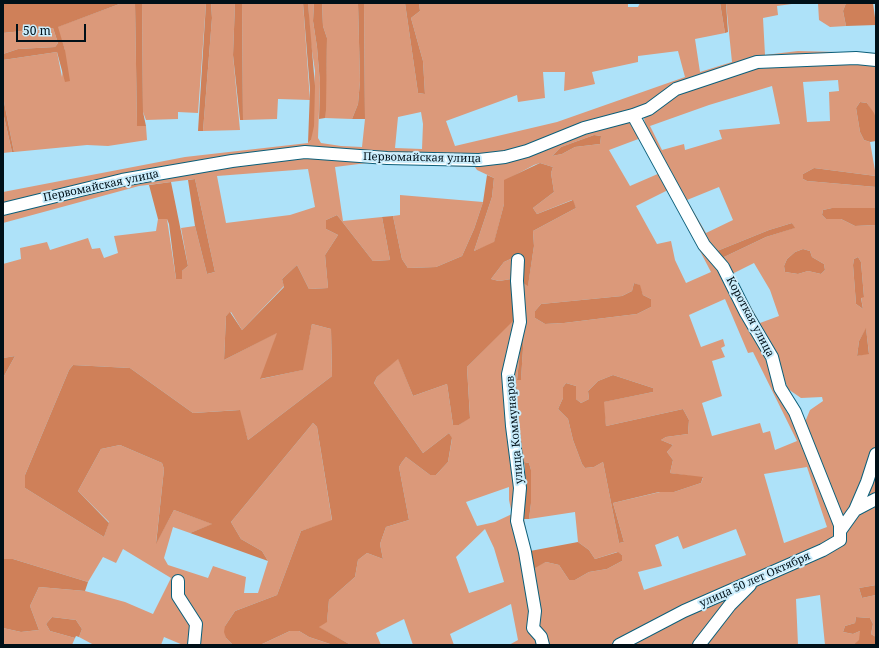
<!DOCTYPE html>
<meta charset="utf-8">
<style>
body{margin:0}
#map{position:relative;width:879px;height:648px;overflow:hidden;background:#aee2f9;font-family:"Noto Serif",serif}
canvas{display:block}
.frame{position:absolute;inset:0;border:4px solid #001018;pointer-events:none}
.scale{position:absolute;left:16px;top:24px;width:70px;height:18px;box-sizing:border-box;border:2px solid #001018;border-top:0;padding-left:5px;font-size:12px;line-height:14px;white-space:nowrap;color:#001018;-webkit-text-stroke:3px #caedfc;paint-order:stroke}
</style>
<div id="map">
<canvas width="879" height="648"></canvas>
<div class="frame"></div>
<div class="scale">50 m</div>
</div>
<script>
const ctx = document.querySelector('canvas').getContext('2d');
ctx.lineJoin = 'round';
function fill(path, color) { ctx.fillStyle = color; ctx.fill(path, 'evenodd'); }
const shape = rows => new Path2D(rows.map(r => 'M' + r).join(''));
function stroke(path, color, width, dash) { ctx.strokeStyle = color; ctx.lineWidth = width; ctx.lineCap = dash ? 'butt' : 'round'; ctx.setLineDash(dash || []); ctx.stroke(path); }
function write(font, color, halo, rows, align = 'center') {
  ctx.font = font + ' "Noto Serif",serif'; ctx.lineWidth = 4; ctx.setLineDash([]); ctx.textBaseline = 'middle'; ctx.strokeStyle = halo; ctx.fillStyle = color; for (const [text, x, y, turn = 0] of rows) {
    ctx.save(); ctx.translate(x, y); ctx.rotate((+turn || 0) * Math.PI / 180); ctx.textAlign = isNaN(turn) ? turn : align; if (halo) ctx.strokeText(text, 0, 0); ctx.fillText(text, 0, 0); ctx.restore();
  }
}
fill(shape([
 [122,3,135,3,137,125,146,126,147,140,108,146,87,145,14,152,3,97,3,60,57,52,62,77,65,50,57,27],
 [142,3,206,3,198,113,178,112,178,119,146,120,143,112],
 [211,3,235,3,233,55,240,130,203,131,212,18],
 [242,3,303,3,310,100,278,99,277,119,243,120],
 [308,3,314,3,313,21,317,47,320,83,318,138,321,143,341,146,362,147,365,119,364,3,405,3,418,93,425,94,423,61,411,18,420,11,419,3,628,3,628,7,638,7,640,3,720,3,725,33,695,39,700,72,732,62,726,3,799,3,777,6,778,15,763,18,765,55,798,51,876,53,876,59,757,60,647,108,524,149,471,157,310,149,3,206,3,192,185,157,308,143,311,140,315,71,310,38],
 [678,51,685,77,557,122,455,146,446,121,517,95,518,102,545,98,543,72,565,72,564,91,595,84,592,72,638,62,638,56],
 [421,112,423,124,422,149,395,148,398,117],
 [322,3,358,3,360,81,358,104,352,119,325,118,327,38,323,26],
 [818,3,846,3,843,11,846,26,830,27,819,20],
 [53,28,58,43,55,47,18,49,3,54,3,33],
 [870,62,876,63,876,118,867,103,860,102,856,108,860,132,864,140,870,142,876,176,814,168,803,174,803,179,807,181,876,187,876,208,832,208,823,210,822,215,826,219,841,219,855,226,876,225,876,585,859,588,862,598,876,595,876,637,871,634,873,624,870,618,856,617,855,623,845,626,843,632,853,634,860,631,860,640,853,645,825,645,820,595,796,599,798,645,509,645,518,640,511,604,450,634,454,645,413,645,404,619,376,633,381,645,351,645,318,627,327,621,329,600,355,577,358,560,367,553,383,559,380,544,386,527,409,520,399,467,402,462,406,457,430,475,436,475,448,462,452,439,449,433,423,453,374,383,377,377,398,358,413,396,447,384,453,425,459,425,470,417,467,367,518,315,518,327,507,375,511,427,519,489,516,521,524,553,534,612,532,629,534,632,537,631,536,625,537,613,527,554,519,521,522,490,521,472,514,427,510,374,521,323,520,281,528,285,534,246,533,231,576,208,572,200,537,214,533,208,554,192,551,173,553,167,540,163,534,165,504,181,504,204,494,243,474,251,492,197,494,178,477,170,475,167,367,163,335,167,343,221,382,217,390,260,373,261,337,215,326,220,326,229,338,235,325,255,328,288,309,289,297,265,282,279,284,286,242,330,231,312,226,316,224,360,278,332,261,379,302,370,312,324,331,329,332,376,248,440,239,410,193,413,130,368,73,365,69,370,25,475,25,488,104,537,109,522,78,491,101,449,120,445,162,463,164,469,156,543,174,510,213,524,190,533,173,527,164,558,168,565,208,578,213,566,246,577,244,593,258,593,268,561,262,551,241,539,231,522,313,423,317,427,332,521,301,531,277,595,235,611,225,626,226,638,233,645,183,645,164,637,161,645,94,645,79,637,82,629,76,620,52,617,46,624,50,631,75,638,72,645,3,645,3,628,21,632,39,630,30,606,39,587,85,591,125,602,153,614,171,578,123,549,116,563,103,557,88,582,13,559,3,559,3,378,15,356,3,358,3,264,21,259,20,248,47,242,50,250,88,238,92,249,100,248,104,258,118,253,114,236,156,231,158,219,167,219,176,279,182,279,182,271,188,266,181,228,195,226,207,274,215,272,195,179,139,186,3,223,3,213,96,188,177,173,257,161,307,156,415,162,503,162,531,153,589,130,620,122,630,123,641,135,703,248,719,269,736,303,766,353,786,411,798,428,835,523,843,520,805,422,810,410,823,401,822,397,801,398,788,389,775,355,747,312,725,266,704,240,673,182,645,126,644,117,674,96,692,87,754,69],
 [838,80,839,91,829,92,830,121,807,122,803,82],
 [772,86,780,124,719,130,722,139,685,150,684,144,662,150,650,126,709,105],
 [594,135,601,136,600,144,575,147,562,154,552,156,561,147],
 [641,138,660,173,630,186,609,150],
 [308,169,315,207,290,215,226,223,217,176],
 [719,187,733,220,706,233,687,200],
 [668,190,711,272,686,283,675,260,671,241,657,244,636,206],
 [792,223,794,228,766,237,722,258,717,251,769,230],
 [803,249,810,251,812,257,824,264,825,270,821,274,808,271,798,274,785,272,784,266,787,259,795,252],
 [858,257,861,262,864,297,861,297,863,309,856,304,853,265,854,259],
 [754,263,770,290,779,316,760,323,732,274],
 [634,283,639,285,643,295,651,299,651,307,637,314,564,323,545,324,535,318,535,311,541,304,622,296,632,291],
 [725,299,748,353,753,352,797,441,775,450,770,431,763,433,760,423,712,436,702,403,722,396,712,361,725,357,721,348,725,346,723,339,701,347,689,315],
 [866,329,869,353,857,356,859,341],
 [524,333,521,379,517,380,522,334],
 [613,375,653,388,653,392,603,402,606,426,683,409,689,420,688,434,666,437,661,440,673,445,667,452,673,460,670,473,703,478,701,483,674,492,660,492,613,503,624,542,619,543,603,462,594,467,585,468,582,464,573,440,568,419,558,409,563,398,563,387,566,383,576,386,576,399,581,403,589,399,588,391,598,381],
 [524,462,529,463,531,470,531,503,529,519,575,512,578,542,589,550,595,559,617,552,622,555,622,561,607,569,589,572,575,580,569,580,559,565,546,562,533,568,524,519],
 [807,467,827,527,784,543,764,474],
 [509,487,509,500,512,514,495,522,477,526,466,502],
 [485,529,494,548,504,582,469,593,456,557],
 [736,529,746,555,644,590,638,572,662,566,655,545,678,536,683,549],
 [3,112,12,152,3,153],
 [400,195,483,202,474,229,462,256,436,267,408,268,402,259,393,216,400,215],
 [517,256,511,279,499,281,491,279,504,262],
 [290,631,299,631,309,637,333,645,260,645]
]), '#db997a');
fill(shape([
 [3,3,122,3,58,27,65,50,70,81,65,82,57,52,3,60,3,54,18,49,55,47,58,43,53,28,3,33],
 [135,3,142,3,143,112,146,126,137,126],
 [206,3,211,3,212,18,203,131,198,131],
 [235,3,242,3,243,120,240,120,233,55],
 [303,3,308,3,315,86,314,126,311,140,308,143,310,90],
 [314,3,322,3,323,26,327,38,326,110,325,118,319,119,320,83,317,47,313,21],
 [358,3,364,3,365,119,352,119,358,104,360,81],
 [405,3,419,3,420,11,411,18,423,61,425,94,418,93],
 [720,3,726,3,728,32,725,33],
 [846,3,873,3,876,25,846,26,843,11],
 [3,97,14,152,12,152,3,112],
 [860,102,867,103,874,113,876,118,876,141,870,142,864,140,860,132,856,108],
 [594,135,601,136,600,144,575,147,562,154,552,156,561,147],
 [540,163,553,167,551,173,554,192,533,208,537,214,573,200,576,208,533,231,534,246,528,286,520,281,519,255,504,262,491,279,499,281,511,279,515,319,467,367,470,418,459,425,453,425,447,384,413,396,398,359,377,377,374,383,423,453,449,433,452,438,448,462,436,475,430,475,406,457,402,462,399,467,409,520,386,527,380,544,383,559,367,553,358,560,355,577,329,600,327,622,319,627,351,645,333,645,309,637,299,631,290,631,260,645,233,645,226,638,224,632,225,626,235,611,277,595,301,531,332,520,317,427,313,423,231,522,241,539,262,551,268,561,190,533,212,524,174,510,156,544,164,469,162,463,120,445,101,449,78,491,109,523,104,537,25,488,25,475,69,370,73,365,130,368,193,413,240,410,248,440,332,376,331,329,312,324,303,370,260,379,277,333,224,360,226,316,230,312,242,330,284,287,282,279,297,265,309,289,328,288,325,255,338,235,326,229,326,220,337,215,373,261,390,260,382,217,393,216,402,259,408,268,436,267,462,256,474,229,483,202,487,175,494,178,492,197,474,251,494,242,504,204,504,180],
 [814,168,876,176,876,187,807,181,803,179,803,174],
 [195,179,215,272,207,274,195,226,188,180],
 [171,182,188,266,182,271,182,279,176,279,169,224,167,219,158,219,149,185],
 [832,208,876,208,876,225,855,226,841,219,826,219,822,215,823,210],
 [792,223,795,228,766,237,722,258,717,251,769,230],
 [803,249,810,251,812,257,824,264,825,270,821,274,808,271,798,274,785,272,784,266,787,259,795,252],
 [858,257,861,262,864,297,861,298,863,309,856,304,853,265,854,259],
 [634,283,640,285,643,295,651,299,651,307,637,314,564,323,545,324,535,318,535,311,541,304,622,296,632,291],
 [866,328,869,354,857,356,859,341],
 [522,333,524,333,521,380,517,380],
 [15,356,3,378,3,358],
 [613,375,653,388,653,392,604,402,606,426,683,409,689,420,688,434,666,437,661,440,673,445,667,452,673,460,670,473,703,477,701,483,674,492,659,492,613,503,624,542,619,543,603,462,594,467,585,468,582,464,573,440,568,419,558,409,563,398,563,387,566,383,576,386,576,399,581,403,589,399,588,391,598,381],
 [524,462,529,463,531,470,531,503,529,519,524,519,525,471],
 [578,542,589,550,595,559,618,552,622,555,622,561,607,569,589,572,575,580,569,580,559,565,546,562,533,569,530,551],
 [3,559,13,559,88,582,85,591,39,587,30,606,39,630,21,632,3,628],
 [876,585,876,595,862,598,859,588],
 [52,617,76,620,82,629,79,637,76,636,75,638,50,631,46,624],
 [856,617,870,618,873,624,871,634,876,637,876,645,840,645,853,645,859,640,860,631,853,634,843,632,845,626,855,623]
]), '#cf8059');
const minor = shape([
 [3,209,122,180,232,161,305,152,387,158,479,160,505,157,527,151,584,128,633,115,649,109,676,89,757,62,856,58,876,60],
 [518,260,517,281,520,322,508,374,512,426,520,488,517,521,525,552,535,611,533,628,541,637,543,645],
 [855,510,867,482,876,454],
 [840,531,855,510,876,499],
 [178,581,178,596,196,624,194,645],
 [619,645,684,611,823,550,840,540,840,525,795,412,780,388,772,357,746,313,723,267,704,245,633,115],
 [699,645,730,605,750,585]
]);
stroke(minor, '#0c5f7a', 14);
stroke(minor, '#fff', 12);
write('11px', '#001018', '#caedfc', [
 ["Первомайская улица",422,158,1],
 ["Первомайская улица",101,186,-12],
 ["Короткая улица",750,317,62],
 ["улица Коммунаров",515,430,-95],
 ["улица 50 лет Октября",755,580,-24]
]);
</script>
